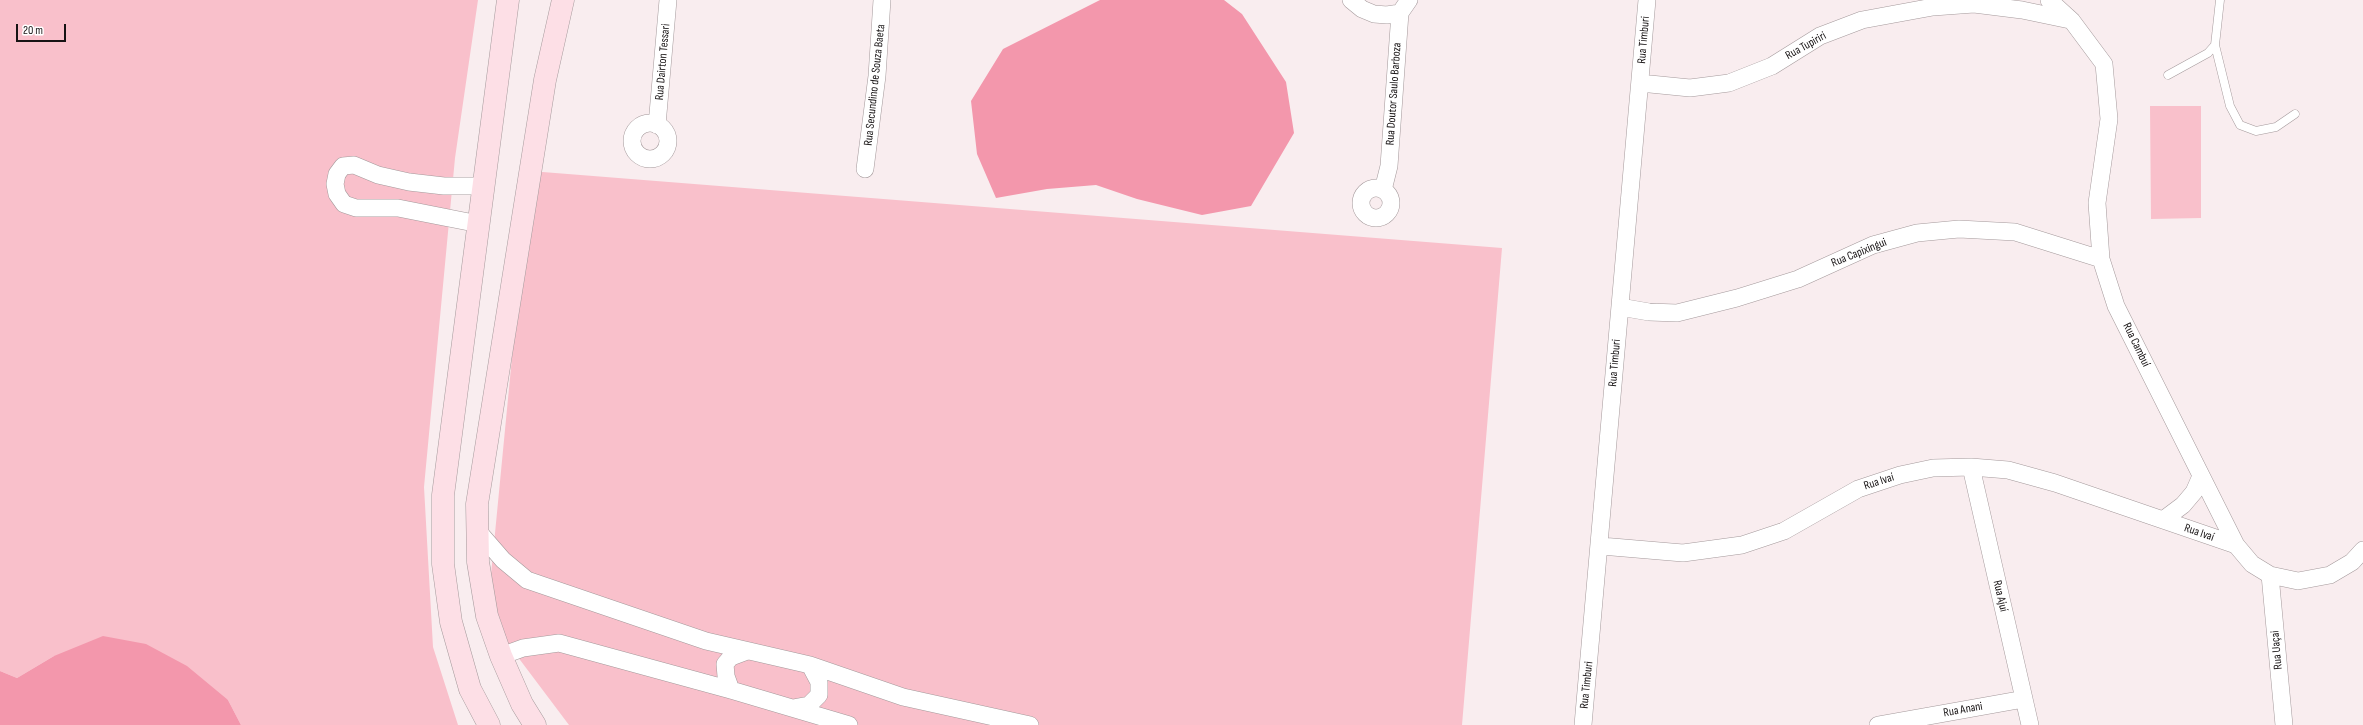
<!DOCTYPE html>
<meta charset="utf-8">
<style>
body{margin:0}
#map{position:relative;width:2363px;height:725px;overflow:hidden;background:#f9edef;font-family:"Sofia Sans Condensed",sans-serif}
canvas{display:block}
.scale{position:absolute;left:16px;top:24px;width:50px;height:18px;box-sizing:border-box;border:2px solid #171314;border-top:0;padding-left:5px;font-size:12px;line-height:14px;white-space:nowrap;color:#171314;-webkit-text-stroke:3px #fff;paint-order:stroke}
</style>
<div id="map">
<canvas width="2363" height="725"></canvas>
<div class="scale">20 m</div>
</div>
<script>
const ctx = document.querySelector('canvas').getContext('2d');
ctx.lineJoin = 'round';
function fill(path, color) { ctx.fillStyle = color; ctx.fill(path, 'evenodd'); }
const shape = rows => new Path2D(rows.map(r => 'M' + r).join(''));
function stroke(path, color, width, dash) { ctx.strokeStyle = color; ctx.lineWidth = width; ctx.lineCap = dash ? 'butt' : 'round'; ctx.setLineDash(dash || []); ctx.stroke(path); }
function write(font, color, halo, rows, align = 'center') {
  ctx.font = font + ' "Sofia Sans Condensed",sans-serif'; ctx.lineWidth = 3; ctx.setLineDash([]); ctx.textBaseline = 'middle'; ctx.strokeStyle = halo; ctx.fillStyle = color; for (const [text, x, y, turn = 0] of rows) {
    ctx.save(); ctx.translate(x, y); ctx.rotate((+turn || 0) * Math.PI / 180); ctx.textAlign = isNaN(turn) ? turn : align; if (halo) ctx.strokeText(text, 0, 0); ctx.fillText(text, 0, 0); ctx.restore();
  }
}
fill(shape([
 [0,0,478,0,455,158,424,487,433,647,458,725,241,725,228,700,54,656,17,678,0,671],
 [2150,106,2201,106,2201,218,2151,219],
 [530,171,1502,248,1462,725,569,725,487,616]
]), '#f9c0cb');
fill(shape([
 [1100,0,1224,0,1242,14,1286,82,1294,133,1251,206,1202,215,1137,199,1096,185,1047,189,996,198,977,154,971,101,1003,49],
 [103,636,146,644,187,666,228,700,241,725,0,725,0,671,17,678,54,656]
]), '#f397ac');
const lane = shape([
 [2215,45,2230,106,2240,125,2256,131,2276,127,2295,114],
 [2168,75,2208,53,2215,45,2220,0]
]);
const street = shape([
 [1351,0,1362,9,1374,14,1387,15,1400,13],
 [2049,0,2072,21,2104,64,2109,119,2097,203,2101,259,2116,306,2236,545,2252,564,2270,575,2298,581,2330,575,2352,562,2363,550],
 [1640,83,1690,88,1729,83,1772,66,1820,36,1862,20,1933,7,1974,4,2022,10,2070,20],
 '632 141a18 18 0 1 1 36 0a18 18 0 1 1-36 0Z',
 [657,125,668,0],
 [865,169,877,76,882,0],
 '1361 203a15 15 0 1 1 30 0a15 15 0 1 1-30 0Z',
 [1383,190,1389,166,1400,13,1409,0],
 [479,224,398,208,356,208,344,204,337,194,335,184,337,174,343,166,354,165,378,175,409,182,444,186,484,186],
 [1620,307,1649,312,1677,313,1737,298,1798,279,1873,245,1917,233,1959,229,2015,232,2101,259],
 [1971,467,2030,725],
 [2163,520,2183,505,2194,492,2201,476],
 [477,530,503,560,527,580,706,641,810,665,903,697,1030,725],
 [1601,546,1683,553,1742,545,1784,531,1858,489,1900,475,1933,468,1971,467,2008,470,2055,483,2236,545],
 [2270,575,2284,725],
 [501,656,523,648,559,643,731,690,849,725],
 [731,690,726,676,725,664,731,657,747,651],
 [793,708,809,705,819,695,819,682,810,665],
 [1583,725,1647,0],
 [1878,725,2024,699]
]);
const secondary = shape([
 [489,725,470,689,451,622,443,564,443,495,508,0],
 [535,725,522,704,501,656,487,616,478,562,477,504,545,80,563,0]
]);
stroke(lane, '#a4999b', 9);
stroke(street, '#a4999b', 18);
stroke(secondary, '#a4999b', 23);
stroke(lane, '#fff', 8);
stroke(street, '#fff', 17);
stroke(secondary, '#fddfe6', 22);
write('12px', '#171314', '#fff', [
 ["Rua Timburi",1644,40,-85],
 ["Rua Tupiriri",1806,46,-29],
 ["Rua Dairton Tessari",663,62,-85],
 ["Rua Secundino de Souza Baeta",875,85,-84],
 ["Rua Doutor Saulo Barboza",1394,94,-86],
 ["Rua Capixingui",1859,253,-22],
 ["Rua Cambuí",2136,345,64],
 ["Rua Timburi",1615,363,-85],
 ["Rua Ivaí",1879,482,-18],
 ["Rua Ivaí",2199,533,19],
 ["Rua Ajuí",2000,596,77],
 ["Rua Uaçai",2277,650,-95],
 ["Rua Timburi",1587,685,-84],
 ["Rua Anani",1963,710,-10]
]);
</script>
